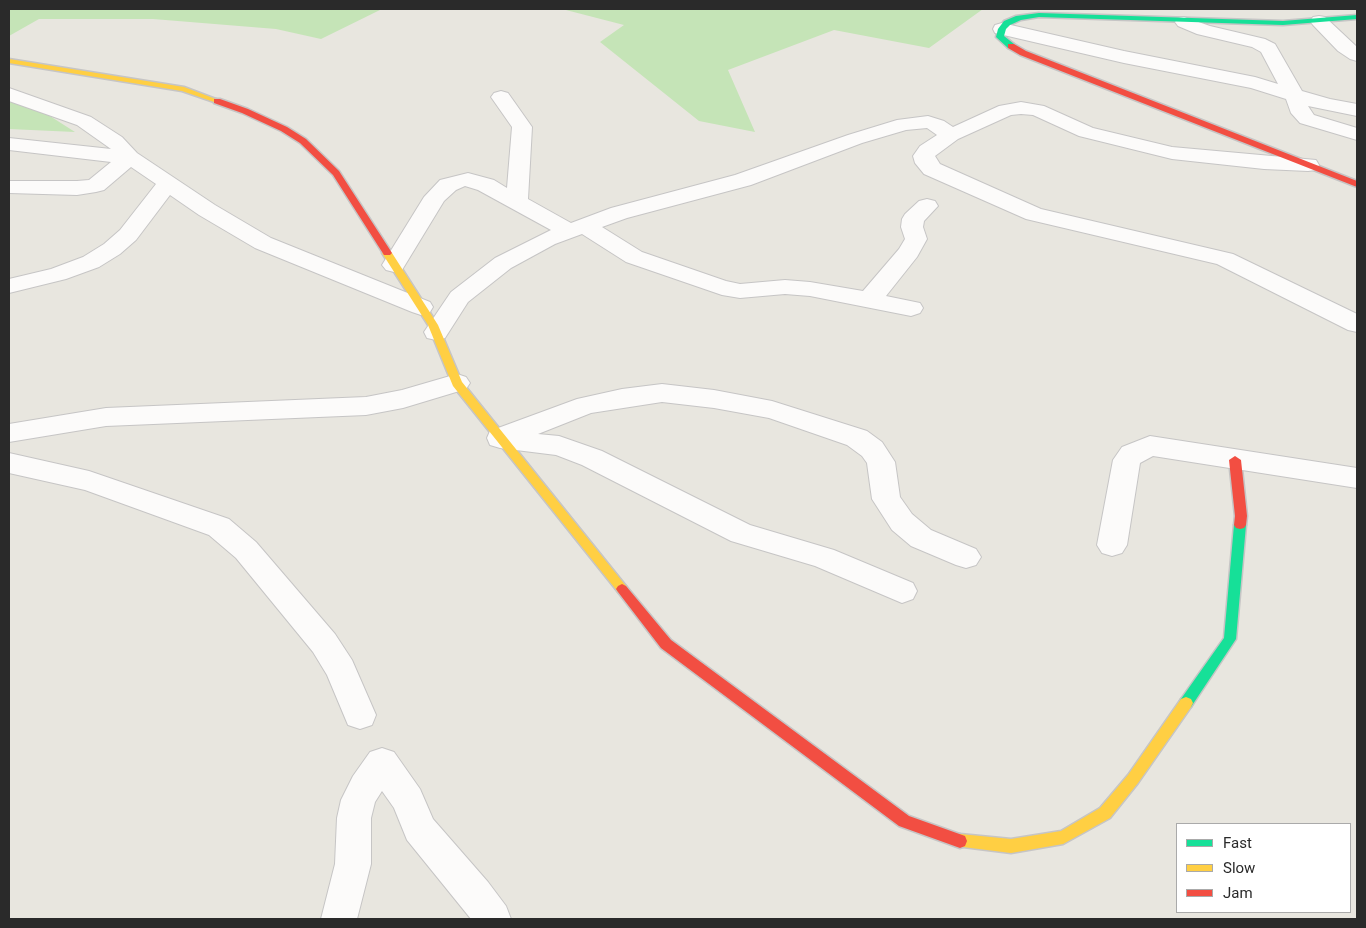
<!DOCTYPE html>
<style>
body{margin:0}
#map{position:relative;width:1366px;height:928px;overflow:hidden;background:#e8e6df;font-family:Roboto,sans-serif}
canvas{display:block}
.frame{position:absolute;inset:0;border:10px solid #2a2a2a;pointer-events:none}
.legend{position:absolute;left:1176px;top:823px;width:175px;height:90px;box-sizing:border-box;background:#fff;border:1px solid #aaa;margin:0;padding:6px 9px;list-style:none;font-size:15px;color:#2a2a2a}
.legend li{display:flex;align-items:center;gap:10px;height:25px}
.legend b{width:25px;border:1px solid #aaa}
</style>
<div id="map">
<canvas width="1366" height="928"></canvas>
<div class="frame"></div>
<ul class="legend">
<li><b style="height:6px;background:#16e098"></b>Fast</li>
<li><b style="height:6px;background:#ffcf43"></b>Slow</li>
<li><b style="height:6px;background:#f24e42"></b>Jam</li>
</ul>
</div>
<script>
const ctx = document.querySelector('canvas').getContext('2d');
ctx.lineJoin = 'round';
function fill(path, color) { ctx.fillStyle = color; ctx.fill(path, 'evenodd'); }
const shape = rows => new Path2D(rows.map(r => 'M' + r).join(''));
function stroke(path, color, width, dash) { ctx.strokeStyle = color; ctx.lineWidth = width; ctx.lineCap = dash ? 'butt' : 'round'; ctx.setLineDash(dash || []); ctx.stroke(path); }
fill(shape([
 [9,9,382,9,321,39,276,29,153,19,39,19,9,36],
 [562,9,983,9,929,48,834,30,728,70,755,132,699,121,600,42,624,25],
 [9,90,75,132,9,129]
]), '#c5e4b7');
const street = shape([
 [1319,16,1325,17,1357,47,1357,61,1350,59,1338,51,1313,25,1310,21,1313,17,1319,16],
 [1184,17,1210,26,1265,39,1275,44,1302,91,1330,99,1357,104,1357,116,1308,106,1314,115,1357,128,1357,140,1300,123,1291,113,1286,99,1251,88,1124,63,995,33,993,29,995,25,1002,23,1124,51,1255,77,1278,84,1261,52,1252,47,1197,34,1178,26,1175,22,1178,18,1184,17],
 [9,88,91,117,122,137,137,153,215,205,271,238,430,302,433,307,430,312,421,315,412,312,255,248,199,215,170,195,136,240,120,254,99,267,66,279,9,293,9,279,51,269,83,257,104,244,120,230,156,184,131,167,104,190,96,192,77,195,9,193,9,181,77,181,89,180,111,162,9,150,9,138,111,149,77,125,9,101,9,88],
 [501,91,508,93,532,127,528,199,571,223,611,208,735,175,848,135,897,120,928,116,944,121,953,127,999,106,1021,102,1044,106,1093,128,1172,147,1316,160,1319,165,1316,170,1308,171,1264,169,1172,159,1079,136,1033,115,1021,114,1011,115,958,139,935,156,940,164,1041,209,1233,254,1357,314,1357,332,1348,330,1217,264,1026,219,924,174,915,163,913,156,920,146,937,135,927,128,906,130,862,143,751,185,627,218,602,227,642,252,726,281,740,284,785,280,810,282,863,291,899,249,905,239,901,227,902,219,905,214,919,201,927,199,935,201,938,206,924,221,923,227,927,239,917,257,886,296,920,303,923,308,920,313,911,316,810,296,785,294,740,298,722,295,626,262,582,234,555,244,511,268,468,302,445,338,436,340,427,338,424,332,451,292,495,258,551,230,478,190,465,186,456,190,444,201,402,270,394,272,386,270,382,265,424,197,440,180,468,173,494,180,507,188,512,127,491,97,494,93,501,91],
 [457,374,466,377,470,383,466,389,403,408,366,415,106,426,9,442,9,424,106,408,366,397,402,390,457,374],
 [662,384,714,390,772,401,867,431,882,442,895,462,900,497,912,514,931,530,976,549,981,557,976,565,966,568,956,565,911,546,892,530,872,499,867,463,862,456,847,445,769,418,714,408,662,402,591,413,538,434,559,436,602,451,750,525,834,550,913,583,917,591,913,599,902,603,815,566,731,541,582,465,556,455,500,448,490,445,487,438,490,431,577,399,622,389,662,384],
 [1150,436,1357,468,1357,488,1153,456,1140,463,1127,545,1122,553,1112,556,1102,553,1097,545,1113,460,1122,447,1150,436],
 [9,453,89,471,229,519,256,542,335,634,352,660,376,715,372,725,360,729,348,725,327,675,313,652,236,558,209,535,85,490,9,473,9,453],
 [382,748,394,752,420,789,433,819,488,882,506,906,511,919,471,919,407,840,394,808,382,791,375,802,371,818,371,864,357,919,321,919,335,864,337,818,341,800,353,776,370,752,382,748]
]);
const fast = shape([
 [1039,13,1283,21,1357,15,1357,19,1283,25,1039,17,1021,20,1010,25,1006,29,1004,36,1014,44,1014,48,1008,48,996,37,998,29,1004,21,1016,16,1039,13],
 [1240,521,1244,522,1246,525,1236,639,1191,707,1186,709,1181,707,1179,703,1181,699,1224,638,1234,525,1236,522,1240,521]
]);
const slow = shape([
 [9,59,184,87,221,101,217,103,182,91,9,63,9,59],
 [387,250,392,253,438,325,462,382,626,586,628,589,626,592,622,594,618,592,453,386,428,325,382,253,387,250],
 [1186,697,1191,699,1193,703,1191,707,1138,783,1110,818,1063,844,1011,853,955,846,953,841,955,836,960,834,1011,839,1061,831,1100,808,1128,775,1181,699,1186,697]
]);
const jam = shape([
 [1008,44,1014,44,1026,51,1357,181,1357,187,1020,55,1008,48,1008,44],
 [214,99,220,99,248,109,287,127,306,139,339,171,392,253,390,255,384,255,333,175,300,143,281,131,242,113,214,103,214,99],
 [1235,456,1241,460,1247,516,1246,525,1244,528,1240,529,1236,528,1234,525,1235,516,1229,460,1235,456],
 [622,584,626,586,671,640,909,816,965,836,967,841,965,846,960,848,899,826,661,648,618,592,616,589,618,586,622,584]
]);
stroke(street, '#c6c5c5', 2);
stroke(fast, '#c6c5c5', 3);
stroke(slow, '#c6c5c5', 3);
stroke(jam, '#c6c5c5', 3);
fill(street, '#fcfbfa');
fill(fast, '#16e098');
fill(slow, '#ffcf43');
fill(jam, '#f24e42');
</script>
